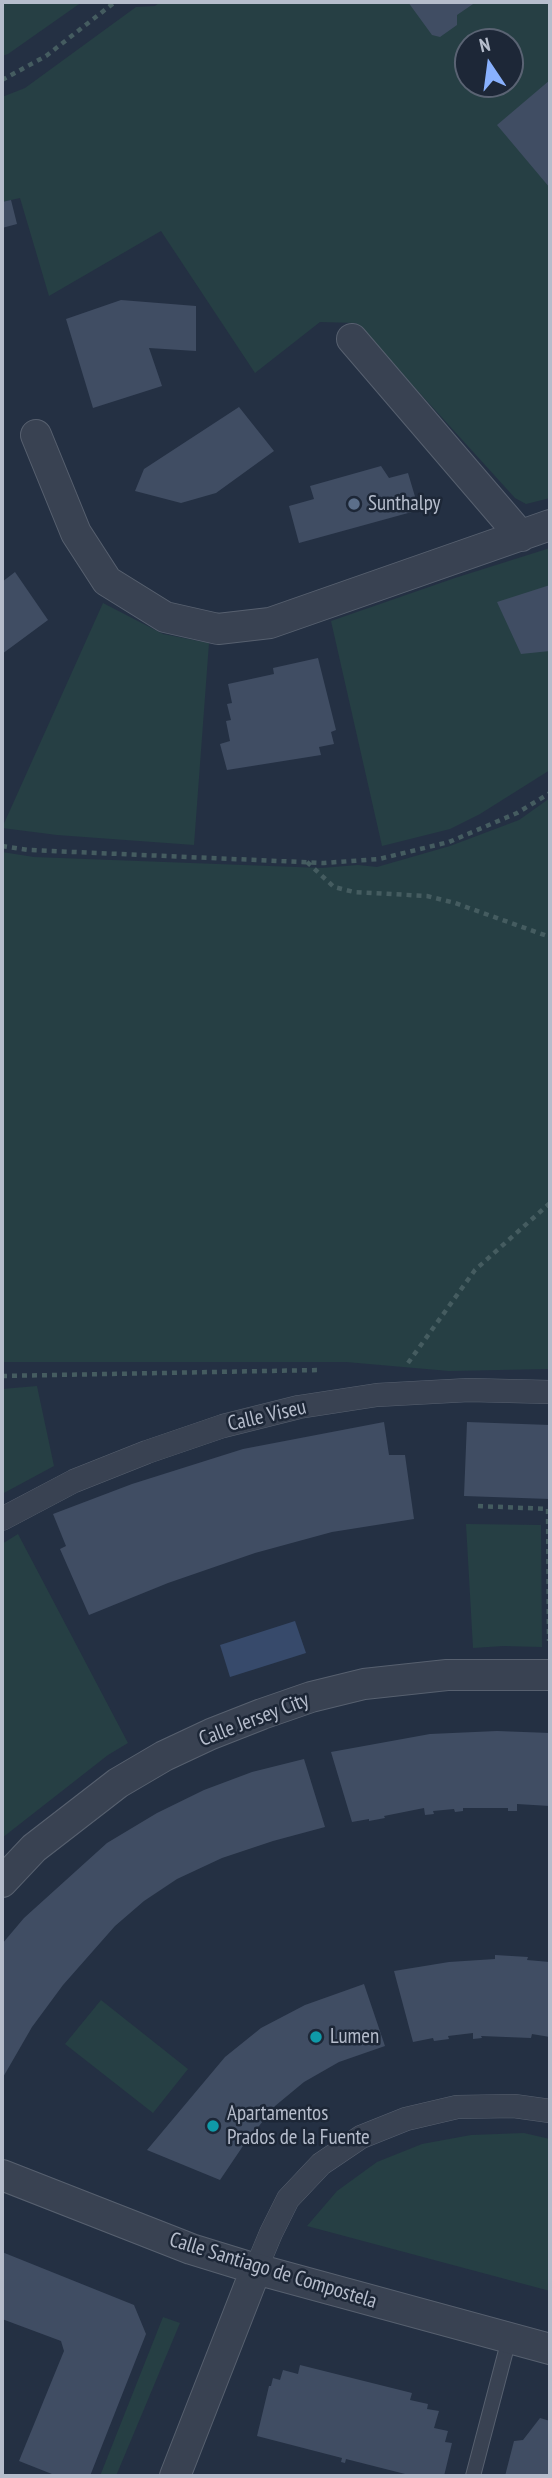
<!DOCTYPE html>
<style>
body{margin:0}
#map{position:relative;width:552px;height:2478px;overflow:hidden;background:#243043;font-family:"PT Sans Narrow",sans-serif}
canvas{display:block}
.frame{position:absolute;inset:0;border:4px solid #b6bdcc;pointer-events:none}
.north{position:absolute;left:454px;top:28px;width:70px;height:70px;box-sizing:border-box;background:#1d2737;border:2px solid #5a6373;border-radius:50%;rotate:347deg;font-size:19px;font-weight:700;line-height:28px;text-align:center;color:#b6bdcc}
.north::after{content:'';display:block;margin:auto;width:24px;height:32px;background:#89b1fe;clip-path:polygon(50% 0,100% 100%,50% 72%,0 100%)}
</style>
<div id="map">
<canvas width="552" height="2478"></canvas>
<div class="frame"></div>
<div class="north">N</div>
</div>
<script>
const ctx = document.querySelector('canvas').getContext('2d');
ctx.lineJoin = 'round';
function fill(path, color) { ctx.fillStyle = color; ctx.fill(path, 'evenodd'); }
const shape = rows => new Path2D(rows.map(r => 'M' + r).join(''));
function stroke(path, color, width, dash) { ctx.strokeStyle = color; ctx.lineWidth = width; ctx.lineCap = dash ? 'butt' : 'round'; ctx.setLineDash(dash || []); ctx.stroke(path); }
function write(font, color, halo, rows, align = 'center') {
  ctx.font = font + ' "PT Sans Narrow",sans-serif'; ctx.lineWidth = 5; ctx.setLineDash([]); ctx.textBaseline = 'middle'; ctx.strokeStyle = halo; ctx.fillStyle = color; for (const [text, x, y, turn = 0] of rows) {
    ctx.save(); ctx.translate(x, y); ctx.rotate((+turn || 0) * Math.PI / 180); ctx.textAlign = isNaN(turn) ? turn : align; if (halo) ctx.strokeText(text, 0, 0); ctx.fillText(text, 0, 0); ctx.restore();
  }
}
fill(shape([
 [2,2,82,2,8,54,2,56],
 [160,2,550,2,550,498,526,504,515,498,356,323,320,322,255,373,161,231,49,296,20,198,2,202,2,97,25,88,136,7,155,6],
 [468,42,510,42,510,84,468,84],
 [550,548,550,770,480,814,450,829,382,846,331,621,455,578],
 [103,603,163,634,209,643,194,845,57,835,2,828],
 [550,798,550,1369,449,1371,346,1362,2,1362,2,852,34,857,322,868,358,865,377,867,450,846,519,820],
 [37,1386,54,1466,2,1494,2,1389],
 [466,1524,541,1525,542,1647,503,1646,473,1648],
 [18,1534,128,1743,108,1755,2,1838,2,1544],
 [101,2000,188,2069,153,2113,65,2044],
 [524,2133,550,2139,550,2291,307,2226,337,2191,377,2162,422,2144,471,2135],
 [163,2317,180,2323,116,2476,100,2476]
]), '#263f44');
fill(shape([
 [295,1621,306,1653,230,1677,220,1645]
]), '#374a6b');
fill(shape([
 [408,2,476,2,457,15,457,25,440,37,432,35],
 [550,80,550,188,497,125],
 [11,200,17,224,2,228,2,202],
 [121,300,196,306,196,351,149,348,162,386,93,408,66,319],
 [239,407,274,451,216,493,181,503,135,491,144,469],
 [381,466,389,478,408,473,419,510,299,543,289,506,314,499,310,486],
 [15,572,48,620,2,654,2,582],
 [550,585,550,651,521,654,497,602],
 [318,658,336,730,331,732,334,744,319,747,321,755,227,770,220,744,230,741,226,721,231,720,227,704,232,703,228,684,274,674,273,668],
 [384,1422,389,1455,405,1455,414,1519,332,1532,255,1553,168,1583,89,1615,60,1549,66,1546,53,1514,132,1484,243,1449],
 [467,1422,550,1425,550,1499,464,1496],
 [497,1731,550,1733,550,1806,517,1804,517,1811,508,1811,508,1808,463,1808,463,1811,455,1812,454,1809,433,1811,434,1814,425,1815,424,1808,384,1816,385,1818,369,1821,369,1819,352,1822,331,1752,430,1734],
 [304,1759,325,1827,273,1841,222,1858,177,1879,144,1901,115,1926,63,1985,32,2027,2,2079,2,1944,24,1918,107,1843,157,1813,204,1790,252,1772],
 [495,1955,528,1957,527,1960,550,1962,550,2037,532,2034,531,2038,481,2036,482,2038,473,2039,473,2033,448,2036,449,2039,434,2041,433,2038,413,2042,394,1971,449,1962,495,1959],
 [364,1984,385,2046,339,2062,304,2082,275,2106,243,2146,220,2180,147,2150,225,2057,261,2028,305,2005],
 [2,2252,134,2305,146,2334,90,2476,57,2476,19,2461,64,2351,61,2341,2,2319],
 [300,2365,412,2393,410,2400,428,2404,427,2409,439,2411,434,2428,448,2431,445,2442,452,2443,444,2476,413,2476,346,2459,345,2463,341,2462,342,2458,257,2436,269,2386,271,2386,273,2378,280,2380,283,2370,298,2374],
 [540,2418,550,2421,550,2476,505,2476,514,2441,523,2440]
]), '#404d63');
const service = shape([
 [473,2476,509,2339]
]);
const pedestrian = shape([
 [2,1519,74,1481,147,1452,223,1426,299,1407,377,1395,469,1390,550,1392],
 [256,2269,271,2233,288,2199,321,2164,361,2137,406,2119,457,2107,514,2106,550,2111]
]);
const minor = shape([
 [352,339,521,536],
 [36,435,76,533,107,581,165,617,218,629,270,623,550,525],
 [2,1882,34,1848,118,1783,164,1756,211,1734,262,1714,311,1697,364,1684,447,1675,550,1675],
 [2,2175,191,2249,256,2269,550,2349],
 [175,2476,256,2269]
]);
stroke(service, '#57606f', 16);
stroke(pedestrian, '#57606f', 24);
stroke(minor, '#57606f', 32);
stroke(shape([
 [2,80,46,56,115,2],
 [2,846,29,850,324,863,379,859,449,842,517,813,550,793],
 [307,862,334,887,354,892,427,896,455,903,550,937],
 [408,1363,475,1270,550,1203],
 [2,1376,319,1370],
 [478,1506,549,1509],
 [548,1509,549,1641]
]), '#455c60', 4.5, [5, 5]);
stroke(service, '#394252', 14);
stroke(pedestrian, '#394252', 23);
stroke(minor, '#394252', 30);
for (const [x, y, r, color] of [
 [354,504,7,"#5c6f8a"],
 [316,2037,7,"#0f9aa8"],
 [213,2126,7,"#0f9aa8"]
]) { const dot = new Path2D(); dot.arc(x, y, r, 0, 2 * Math.PI); ctx.fillStyle = color; ctx.fill(dot); stroke(dot, '#1d2737', 2.5); }
write('21px', '#b6bdcc', '#1d2737', [
 ["Sunthalpy",368,504],
 ["Lumen",330,2037],
 ["Apartamentos",227,2114],
 ["Prados de la Fuente",227,2138]
], 'left');
write('21px', '#b6bdcc', '#1d2737', [
 ["Calle Viseu",267,1416,-13],
 ["Calle Jersey City",254,1720,-21],
 ["Calle Santiago de Compostela",273,2271,17]
]);
</script>
